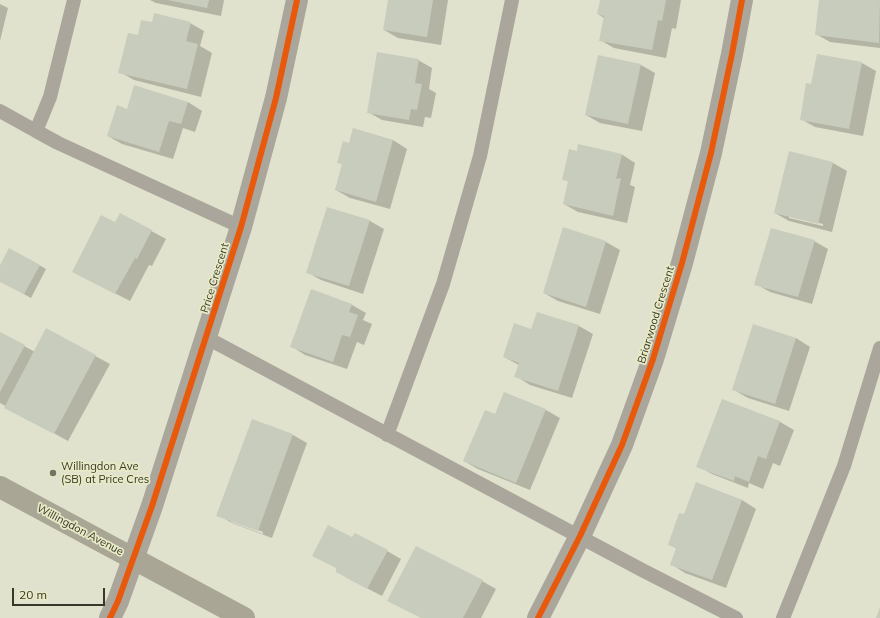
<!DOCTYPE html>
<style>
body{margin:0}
#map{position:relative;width:880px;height:618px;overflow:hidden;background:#e0e2cd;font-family:Mulish,sans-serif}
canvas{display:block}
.scale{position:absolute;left:12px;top:588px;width:93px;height:18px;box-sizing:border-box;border:2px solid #37382a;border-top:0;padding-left:5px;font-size:12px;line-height:14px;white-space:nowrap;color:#37382a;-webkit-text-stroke:3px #e8eac5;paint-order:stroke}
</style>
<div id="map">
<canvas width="880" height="618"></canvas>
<div class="scale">20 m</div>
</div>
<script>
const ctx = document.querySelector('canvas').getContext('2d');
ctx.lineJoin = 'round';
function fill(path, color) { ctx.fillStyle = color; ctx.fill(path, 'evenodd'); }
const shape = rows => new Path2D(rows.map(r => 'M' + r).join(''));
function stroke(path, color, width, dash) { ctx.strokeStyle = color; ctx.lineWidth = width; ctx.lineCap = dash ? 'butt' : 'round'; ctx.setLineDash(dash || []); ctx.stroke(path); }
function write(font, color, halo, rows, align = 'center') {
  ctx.font = font + ' Mulish,sans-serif'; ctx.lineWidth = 3.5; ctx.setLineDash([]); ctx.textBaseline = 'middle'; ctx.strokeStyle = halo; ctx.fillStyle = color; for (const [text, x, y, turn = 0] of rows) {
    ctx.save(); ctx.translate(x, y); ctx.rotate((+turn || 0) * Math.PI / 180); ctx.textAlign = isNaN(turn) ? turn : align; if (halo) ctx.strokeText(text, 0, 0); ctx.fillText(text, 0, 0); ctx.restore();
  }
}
fill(shape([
 [150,0,224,0,221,16,156,3],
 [389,0,448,0,441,45,398,38,384,30],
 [601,0,681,0,676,29,672,28,666,58,614,48,600,40,604,18,598,14],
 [820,0,880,0,880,48,830,42,816,34],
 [0,4,8,8,0,41],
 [190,23,204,31,200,46,212,53,201,97,134,80,120,72,152,24],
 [418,60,432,68,429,89,436,93,431,118,425,117,423,127,382,120,368,112],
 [862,63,876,71,863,136,815,127,801,119,812,85],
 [641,65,655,73,642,131,600,123,586,115],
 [188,102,202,111,195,132,183,128,173,159,122,144,108,136,128,110],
 [353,129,393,140,407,149,390,209,350,198,336,190,343,165,338,162,350,144],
 [790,152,833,163,847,171,832,232,789,221,775,213],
 [789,216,823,224,823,226,789,218],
 [621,154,635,163,630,185,635,187,627,223,578,212,564,204,569,182,563,179],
 [328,208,370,221,384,229,363,294,321,280,307,272],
 [120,214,166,239,152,266,149,265,130,301,87,279],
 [564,229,606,242,620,250,600,314,558,301,544,293],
 [814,241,828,249,812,304,770,292,756,284],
 [39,265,46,269,31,298,0,281,0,267],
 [312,290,352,305,366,313,363,320,372,324,364,345,357,342,347,369,305,355,291,346],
 [579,326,593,334,572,398,530,385,516,376,519,365,504,357,532,330],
 [47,330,110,364,68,441,0,403,0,333,35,352],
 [796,338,810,347,789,411,748,398,734,390],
 [505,393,546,410,560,418,530,490,478,469,464,461,495,415],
 [722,400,780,422,794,430,780,466,773,463,763,489,749,483,748,488,712,474,698,466],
 [253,420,293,435,307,443,272,538,232,523,218,515],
 [231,520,263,532,263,534,231,522],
 [696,483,742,500,756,509,726,588,685,573,671,564,677,549,669,544,685,516],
 [353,538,387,551,401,559,382,596,351,580],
 [482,581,496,589,481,618,421,618]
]), '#0003');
fill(shape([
 [168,0,209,0,207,8],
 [388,0,433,0,427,37,383,30],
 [600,0,666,0,662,21,658,20,652,50,599,41,604,16,597,14],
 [819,0,880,0,879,43,815,35],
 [154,13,191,22,186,41,198,44,187,89,118,73,128,33,138,35,141,20,152,22],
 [377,52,419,59,415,83,422,84,417,110,411,109,409,120,367,113],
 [817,54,862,62,849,129,800,120,806,83,811,84],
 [598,55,641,64,628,124,585,115],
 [134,85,188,102,181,124,169,121,159,152,107,136,117,105,127,109],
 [353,128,393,140,376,202,335,190,342,164,337,163,343,141,349,143],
 [578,144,622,154,616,179,621,178,613,216,563,204,568,181,562,180,569,149,577,151],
 [789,151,833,162,818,224,774,213],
 [327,207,370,220,349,286,306,273],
 [120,213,152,230,137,259,135,258,115,294,72,272,101,215,115,222],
 [563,227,606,241,586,307,543,293],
 [771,228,815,240,798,297,754,285],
 [9,248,40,265,24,294,0,282,0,265],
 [311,289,352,304,349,312,358,315,350,337,342,335,333,362,290,347],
 [537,312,579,325,558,391,514,377,519,363,503,357,514,323,531,329],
 [753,324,796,338,775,404,732,390],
 [46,328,96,355,54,434,4,408],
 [0,332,25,345,0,392],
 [504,392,546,409,516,483,463,461,485,410,495,414],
 [722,399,780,421,766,459,758,456,749,482,735,476,734,481,696,467],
 [252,419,293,434,258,531,216,516],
 [696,482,742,500,712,580,670,565,676,548,668,545,679,513,684,514],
 [328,525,352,537,355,533,388,550,367,589,336,572,336,568,312,556],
 [416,546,483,580,463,618,421,618,387,601],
 [880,607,880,618,876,618]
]), '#c8ccbc');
stroke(shape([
 [74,0,50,97,36,131,58,143,241,227],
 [0,111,36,131],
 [207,338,642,570,736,618],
 [387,435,443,284,480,156,512,0],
 [783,618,844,466,880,348]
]), '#aaa69b', 14);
stroke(shape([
 [110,618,118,601,152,506,241,227,276,98,297,0],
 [538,618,580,536,622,445,653,359,682,263,711,153,732,54,742,0]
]), '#aaa69b', 22);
stroke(shape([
 [0,487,244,618]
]), '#a9a696', 22);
stroke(shape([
 [110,618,118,601,152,506,241,227,276,98,297,0],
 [538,618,580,536,622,445,653,359,682,263,711,153,732,54,742,0]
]), '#e8590c', 6);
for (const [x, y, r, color] of [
 [53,473,4,"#727463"]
]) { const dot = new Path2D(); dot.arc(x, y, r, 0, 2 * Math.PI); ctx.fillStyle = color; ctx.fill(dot); stroke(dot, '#e8eac5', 1.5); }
write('11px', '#37382a', '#e8eac5', [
 ["Price Crescent",215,278,-73],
 ["Briarwood Crescent",656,315,-73],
 ["Willingdon Avenue",80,530,28]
]);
write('11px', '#37382a', '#e8eac5', [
 ["Willingdon Ave",61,467],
 ["(SB) at Price Cres",61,480]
], 'left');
</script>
